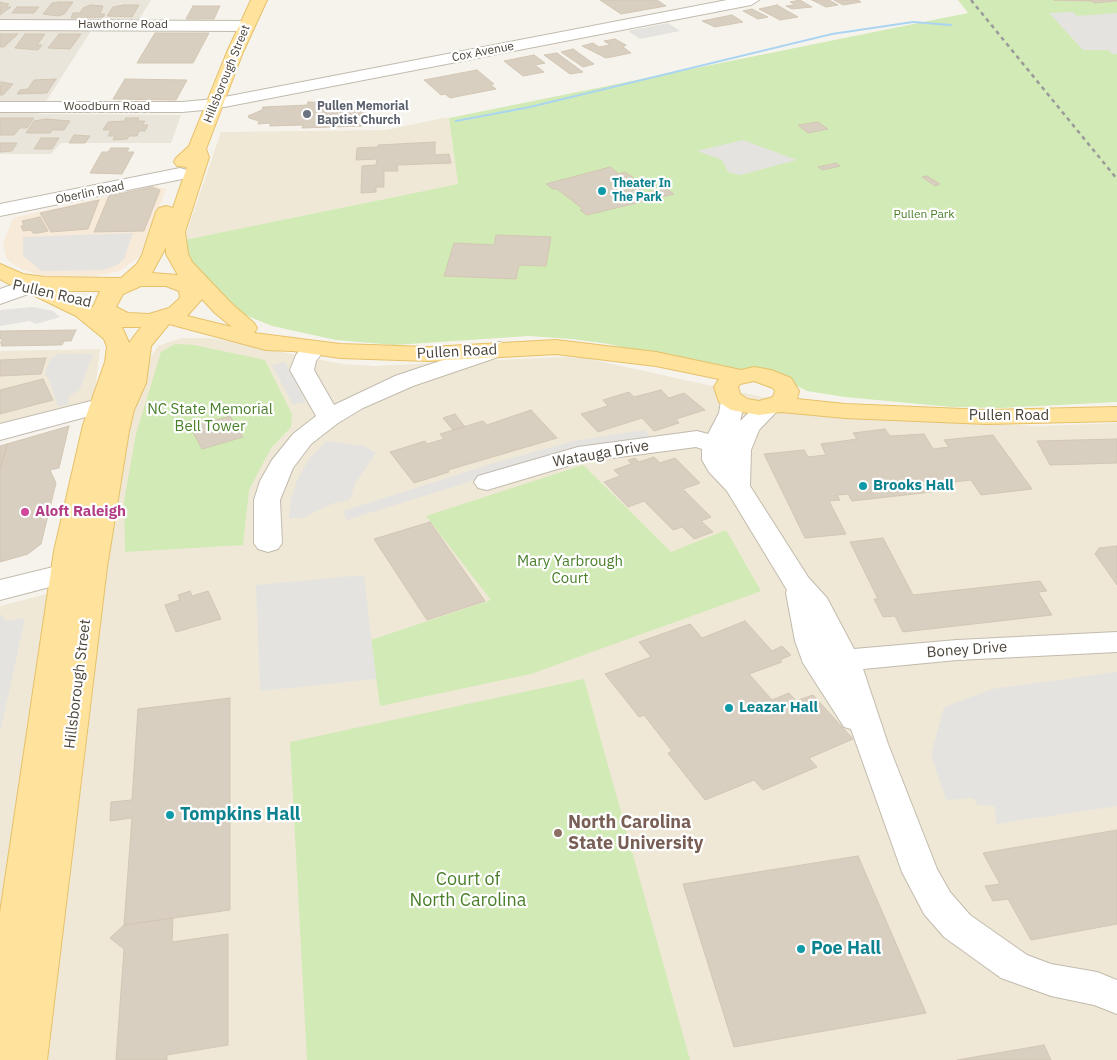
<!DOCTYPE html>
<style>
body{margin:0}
canvas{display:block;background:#f6f3ec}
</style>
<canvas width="1117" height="1060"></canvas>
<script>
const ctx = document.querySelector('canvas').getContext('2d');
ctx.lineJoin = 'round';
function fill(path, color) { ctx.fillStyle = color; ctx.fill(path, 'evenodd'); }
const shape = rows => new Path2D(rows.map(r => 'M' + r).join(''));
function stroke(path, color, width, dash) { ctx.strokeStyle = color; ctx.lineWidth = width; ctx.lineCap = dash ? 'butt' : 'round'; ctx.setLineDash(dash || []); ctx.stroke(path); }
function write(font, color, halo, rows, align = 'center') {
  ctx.font = font + ' "IBM Plex Sans",sans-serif'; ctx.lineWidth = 4.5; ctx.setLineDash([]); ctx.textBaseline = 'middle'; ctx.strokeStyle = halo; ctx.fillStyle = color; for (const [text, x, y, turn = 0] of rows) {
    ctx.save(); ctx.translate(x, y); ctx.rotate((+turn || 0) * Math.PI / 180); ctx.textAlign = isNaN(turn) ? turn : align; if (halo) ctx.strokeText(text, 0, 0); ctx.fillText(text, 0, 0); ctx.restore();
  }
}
fill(shape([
 [0,0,151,0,137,23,96,23,38,114,181,115,171,143,61,143,51,154,0,154]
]), '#eae5da');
fill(shape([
 [154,186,166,189,140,256,120,271,96,276,41,276,21,269,10,262,6,257,3,244,12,220,17,217]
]), '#f7ead8');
fill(shape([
 [443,118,449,118,458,184,184,240,221,132,386,130],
 [181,338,211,338,342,364,373,366,562,357,585,358,858,418,1040,426,1117,423,1117,1060,0,1060,0,606,105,579,131,410,141,392,151,357,158,346],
 [100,349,94,400,0,425,0,351]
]), '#efe8d6');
fill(shape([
 [958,0,1117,0,1117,402,1001,408,951,407,845,397,807,391,793,384,699,367,609,344,572,339,529,336,394,345,336,340,272,326,233,310,187,258,184,240,458,184,449,118,968,13],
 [175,344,194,345,265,360,292,414,291,427,271,448,249,490,243,545,125,552,124,501,136,434,161,352],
 [583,465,671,552,726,530,761,591,531,674,380,706,371,640,491,600,426,516],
 [584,679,690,1060,307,1060,290,742]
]), '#d2eab5');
fill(shape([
 [1073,12,1077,16,1117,13,1117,54,1112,54,1108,50,1083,50,1049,13],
 [668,23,680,31,640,39,628,31],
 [743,140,797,160,740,175,728,172,722,160,697,151],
 [133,233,124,259,117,265,104,270,42,271,23,256,23,237],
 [33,307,53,311,60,317,36,324,30,321,0,326,0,310],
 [58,354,93,354,80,389,68,397,69,404,58,407,49,379,45,374,50,360],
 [285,362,306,402,293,405,272,365],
 [645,430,652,439,501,472,347,520,343,511,494,463,573,441],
 [326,441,365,446,376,453,355,483,350,500,334,503,302,518,289,518,291,499,298,478,309,459],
 [364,575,376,679,260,691,256,585],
 [0,613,6,621,25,618,0,733],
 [1117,672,1117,806,996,824,995,806,978,805,973,798,946,800,931,755,944,707,992,689]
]), '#e5e3e0');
fill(shape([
 [913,21,951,24,953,25,951,26,913,23,832,35,530,108,456,122,454,121,456,120,530,106,832,33,913,21]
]), '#a9d4f2');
const building = shape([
 [600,0,657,0,666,6,621,14,600,0],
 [800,0,812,7,792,9,786,6,795,5,790,2,800,0],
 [812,0,829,0,838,5,826,7,812,0],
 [834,0,858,0,861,2,843,5,834,0],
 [1054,0,1117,0,1117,1,1094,3,1092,1,1054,0],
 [0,2,9,4,6,7,11,7,0,15,0,2],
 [59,2,73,2,64,14,58,16,43,14,52,3,59,2],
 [90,5,103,6,100,14,105,14,103,17,71,18,73,13,80,13,83,8,90,5],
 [124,5,139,5,132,17,107,16,113,7,124,5],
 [777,5,798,17,780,20,759,9,777,5],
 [193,6,220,6,214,19,186,19,193,6],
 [17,7,39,7,34,13,12,13,17,7],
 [752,9,768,17,758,19,743,11,752,9],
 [732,15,743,22,715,27,702,21,732,15],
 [155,33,209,33,193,63,137,63,155,33],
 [0,34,18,34,4,47,0,47,0,34],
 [25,34,45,34,37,45,42,45,38,50,15,48,25,34],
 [59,34,81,34,70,49,48,48,59,34],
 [615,39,626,45,623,47,631,53,606,58,582,46,593,43,599,47,610,45,604,41,615,39],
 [573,49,594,64,583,67,561,52,573,49],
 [557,53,583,72,570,74,544,55,557,53],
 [534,55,545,63,535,65,544,72,523,76,504,61,534,55],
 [477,70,494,84,490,84,496,89,450,98,445,94,441,95,424,80,477,70],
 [56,79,47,93,17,94,20,90,28,89,34,80,56,79],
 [125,79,187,80,176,100,113,99,125,79],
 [1,82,13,84,3,95,0,95,1,82],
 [308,102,355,103,354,108,365,108,362,126,302,128,303,125,270,126,270,123,258,124,259,121,249,118,248,116,262,110,263,107,307,105,308,102],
 [0,118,34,118,27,128,20,128,14,135,0,135,0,118],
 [126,118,139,118,137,121,145,121,142,125,148,125,145,131,139,131,137,136,129,136,127,139,113,140,115,136,108,136,111,130,103,130,108,122,124,121,126,118],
 [46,119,70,121,64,130,52,130,50,133,26,133,34,121,46,119],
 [818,122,828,129,808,133,798,125,818,122],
 [74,135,90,136,85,143,69,143,74,135],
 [41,138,59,138,52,149,34,149,41,138],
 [435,142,435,155,449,154,451,163,397,165,398,171,384,171,384,187,376,187,376,192,361,193,362,166,376,165,377,159,356,160,357,148,378,147,378,145,435,142],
 [0,143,17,143,12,151,0,152,0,143],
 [111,148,129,148,127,152,134,152,122,174,90,173,102,152,108,152,111,148],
 [836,163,840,166,823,170,818,167,836,163],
 [610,167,619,174,625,172,645,186,639,188,646,193,665,188,674,194,587,215,580,210,583,209,557,189,553,189,546,184,610,167],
 [927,176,940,184,935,186,922,177,927,176],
 [152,187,160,190,144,231,94,232,109,196,152,187],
 [99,200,88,229,51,232,40,213,99,200],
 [40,217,48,231,39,233,33,233,31,230,23,231,21,226,24,225,22,221,40,217],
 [496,235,551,237,546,266,519,265,516,279,444,276,454,243,494,245,496,235],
 [76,330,71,341,64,341,62,345,1,346,2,343,0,343,3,339,0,339,0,331,76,330],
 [46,358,41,374,0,376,0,360,46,358],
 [43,379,53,400,0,414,0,390,43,379],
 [661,390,669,398,684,393,705,410,676,419,679,423,654,431,642,418,598,432,581,414,608,406,603,400,629,392,634,397,661,390],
 [531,410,557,438,448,470,449,472,414,483,390,452,425,441,427,444,444,439,440,434,483,421,487,425,531,410],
 [455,414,465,427,453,430,443,418,455,414],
 [230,416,243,437,202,449,190,427,230,416],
 [69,426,59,468,50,470,56,483,41,544,28,554,0,562,0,470,7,444,69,426],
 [885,429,890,436,924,434,933,449,949,447,944,440,993,435,1032,489,981,495,971,480,945,483,949,490,852,501,848,494,837,495,840,500,829,501,846,534,805,538,764,454,804,450,808,457,826,455,821,444,857,439,853,433,885,429],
 [1117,439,1117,463,1050,465,1037,441,1117,439],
 [7,444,0,470,0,446,7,444],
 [654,457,660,463,675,458,700,483,683,489,711,517,701,521,713,532,694,539,682,527,673,530,644,501,628,507,604,482,620,476,614,470,631,464,628,460,635,458,639,462,654,457],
 [430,522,485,601,427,620,374,539,430,522],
 [883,538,913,595,1040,581,1047,591,1038,592,1052,615,903,632,895,616,883,617,874,599,878,599,850,542,883,538],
 [1117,546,1117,585,1095,554,1099,548,1117,546],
 [190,591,192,596,208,591,221,619,176,632,165,605,180,600,178,595,190,591],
 [745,621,772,651,782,646,791,655,780,660,782,662,749,674,772,700,789,693,796,701,813,695,853,739,809,758,817,767,763,790,754,780,705,800,668,753,672,751,644,715,639,717,605,674,651,657,639,642,690,624,702,638,745,621],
 [230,698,230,910,124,925,132,818,110,821,111,802,132,800,138,709,230,698],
 [1117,830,1117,924,1031,940,1008,899,993,901,985,886,1000,884,983,853,1117,830],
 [858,856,926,1013,734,1047,683,884,858,856],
 [173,918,172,942,228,934,228,1045,167,1055,167,1060,116,1060,124,949,110,938,124,925,173,918],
 [1044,1045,1051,1060,957,1060,1044,1045]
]);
fill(building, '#d8cfc1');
stroke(building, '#d3c7b4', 1);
const minor = shape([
 [727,0,759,0,751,5,214,109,182,112,0,112,0,102,182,102,214,99,727,0],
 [0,20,246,21,254,26,246,31,0,30,0,20],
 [180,168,187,170,190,174,187,178,0,216,0,204,180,168],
 [23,281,31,283,34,288,31,293,0,304,0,289,23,281],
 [314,341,322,343,326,348,316,361,314,370,334,405,395,376,491,344,499,342,507,344,511,349,507,354,413,386,363,408,338,423,311,444,293,468,280,500,282,543,278,549,268,552,258,549,254,543,254,500,260,481,272,460,293,434,316,416,290,370,296,355,306,343,314,341],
 [733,394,742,396,745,401,740,421,760,402,769,400,778,402,781,407,759,430,751,450,750,486,808,577,827,598,854,649,957,640,1117,632,1117,652,957,660,863,669,888,744,937,869,950,892,970,915,1027,955,1051,964,1097,972,1117,980,1117,1014,1094,1005,1051,996,1001,978,944,937,924,914,902,872,851,729,844,727,803,663,795,641,786,593,787,590,727,491,709,472,702,460,702,449,696,447,581,462,487,490,478,488,474,482,478,476,578,447,697,431,708,434,719,413,721,401,724,396,733,394],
 [103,398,112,400,115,405,112,410,0,440,0,424,103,398],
 [86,559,96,561,100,568,96,575,0,600,0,580,86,559]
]);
const major = shape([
 [251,0,267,0,243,52,206,149,209,157,185,232,188,254,192,262,231,303,254,323,257,328,254,333,340,344,429,347,556,340,656,352,741,370,754,367,771,370,791,378,799,391,797,399,845,404,987,410,1117,407,1117,421,987,424,845,418,781,412,759,415,731,410,719,402,714,387,719,379,656,366,556,354,429,361,340,358,293,351,266,350,169,324,151,346,146,383,134,410,129,431,107,567,47,1060,0,1060,0,913,54,551,83,425,105,362,107,347,104,339,76,316,33,295,31,288,9,284,0,279,0,264,23,274,44,277,121,278,137,264,142,255,156,212,159,208,166,206,173,208,187,167,177,166,174,162,176,158,189,146,227,52,251,0],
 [166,247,166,254,178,275,152,273,166,247],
 [141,286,166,286,179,291,180,298,169,308,149,314,128,313,116,307,123,294,141,286],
 [60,291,100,291,93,307,60,291],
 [202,299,215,313,232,327,187,316,202,299],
 [122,327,141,327,129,343,122,327],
 [754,381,773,388,775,391,773,397,759,401,747,399,740,394,738,387,740,384,754,381]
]);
stroke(minor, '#c2bbae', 2);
stroke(major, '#e6c16a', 2);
fill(minor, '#fff');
fill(major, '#ffe39c');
stroke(shape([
 [971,0,1117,179]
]), '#9a9a9a', 2.5, [4, 4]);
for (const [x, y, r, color] of [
 [307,114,5,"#6b7280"],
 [602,191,5,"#0f9aa8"],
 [863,486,5,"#0f9aa8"],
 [25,512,5,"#d1479c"],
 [729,708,5,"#0f9aa8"],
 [170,815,5,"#0f9aa8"],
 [558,833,5,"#8d6e63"],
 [801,949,5,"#0f9aa8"]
]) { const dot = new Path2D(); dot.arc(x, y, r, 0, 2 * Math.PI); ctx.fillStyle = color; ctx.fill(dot); stroke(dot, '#fff', 2); }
write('12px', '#4b4439', '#fff', [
 ["Hawthorne Road",123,25],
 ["Cox Avenue",483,52,-11],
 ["Hillsborough Street",227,74,-68],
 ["Woodburn Road",107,107],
 ["Oberlin Road",90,193,-12]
]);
write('bold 12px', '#5b616d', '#fff', [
 ["Pullen Memorial",317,107],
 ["Baptist Church",317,121]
], 'left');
write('bold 12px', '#0d838f', '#fff', [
 ["Theater In",612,184],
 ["The Park",612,198]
], 'left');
write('12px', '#4a7f2a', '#fff', [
 ["Pullen Park",924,215]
]);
write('15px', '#4b4439', '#fff', [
 ["Pullen Road",52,294,13],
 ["Pullen Road",457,352,-3],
 ["Pullen Road",1009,416],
 ["Watauga Drive",601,454,-10],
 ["Boney Drive",967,650,-4],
 ["Hillsborough Street",78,684,-83]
]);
write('15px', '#4a7f2a', '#fff', [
 ["NC State Memorial",210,410],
 ["Bell Tower",210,427],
 ["Mary Yarbrough",570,562],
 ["Court",570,579]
]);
write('bold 15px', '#0d838f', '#fff', [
 ["Brooks Hall",873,486],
 ["Leazar Hall",739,708]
], 'left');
write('bold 15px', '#b23c85', '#fff', [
 ["Aloft Raleigh",35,512]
], 'left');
write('bold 18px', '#0d838f', '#fff', [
 ["Tompkins Hall",180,815],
 ["Poe Hall",811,949]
], 'left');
write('bold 18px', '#785e54', '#fff', [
 ["North Carolina",568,823],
 ["State University",568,844]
], 'left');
write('18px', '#4a7f2a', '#fff', [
 ["Court of",468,880],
 ["North Carolina",468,901]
]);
</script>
